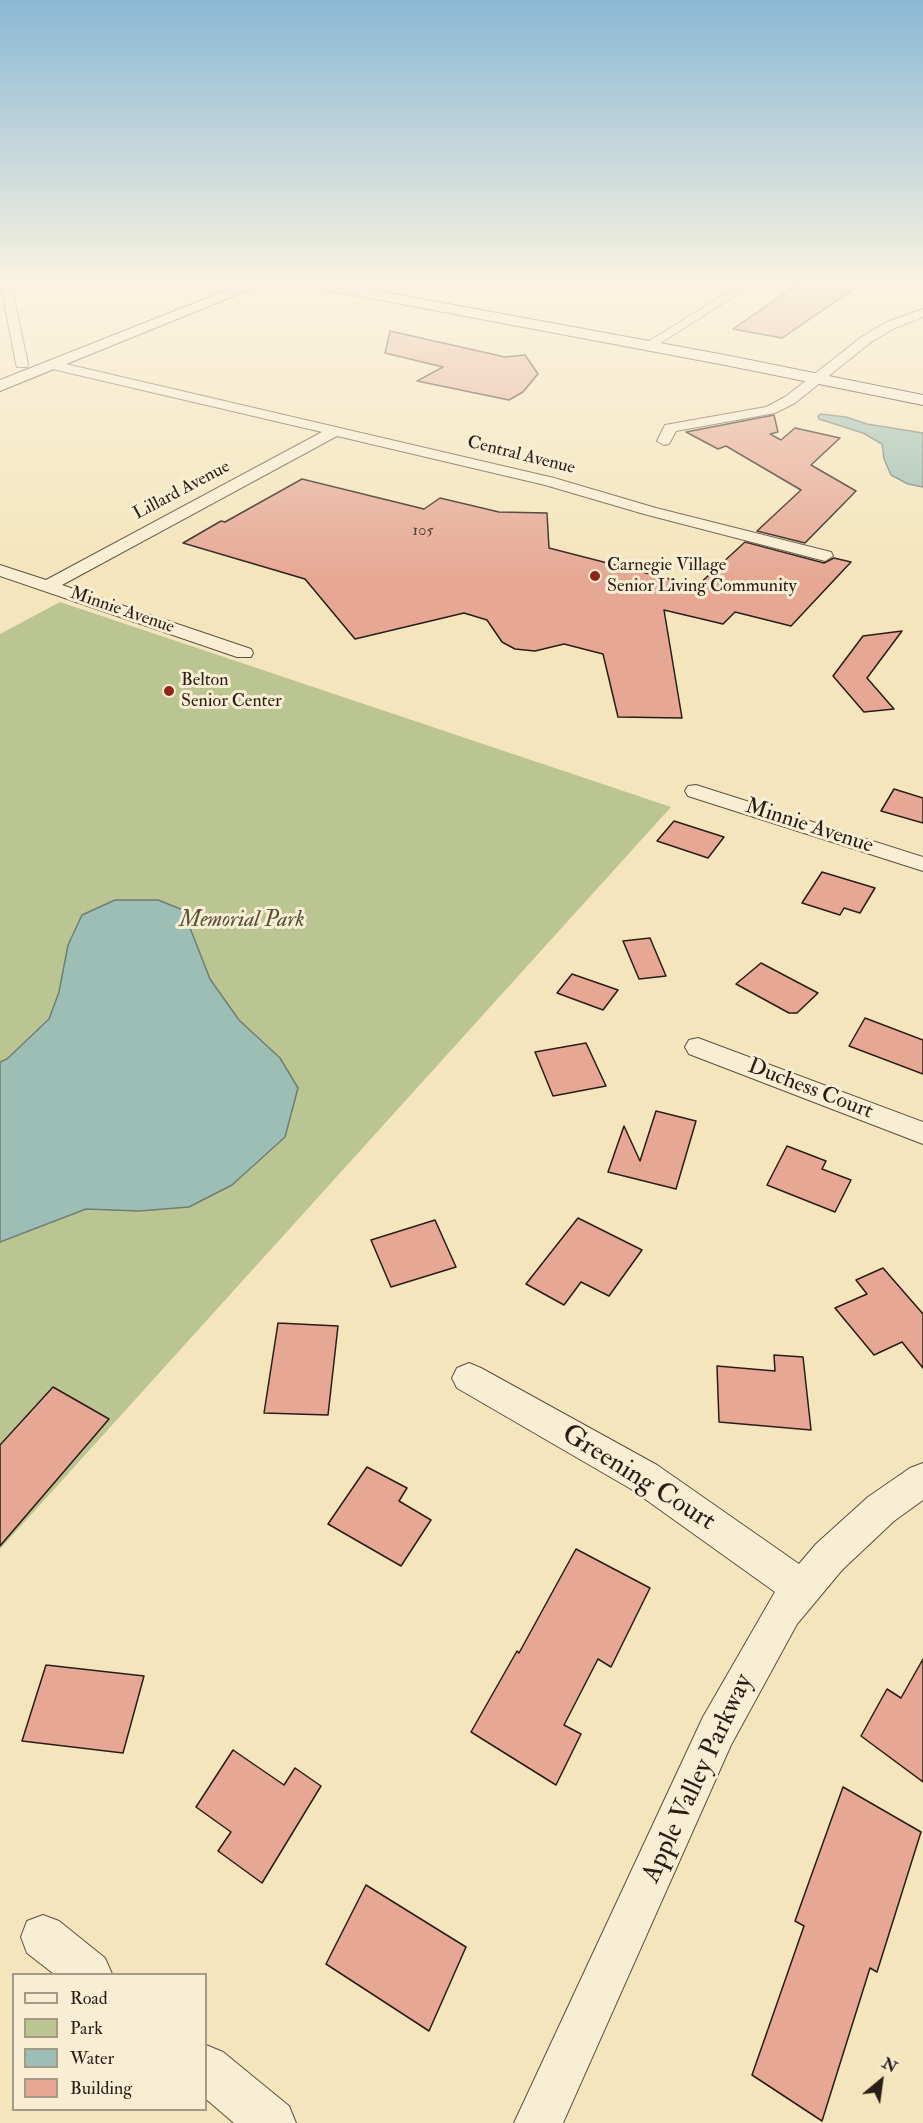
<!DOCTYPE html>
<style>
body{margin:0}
#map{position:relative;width:923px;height:2123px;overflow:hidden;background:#f5e5bc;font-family:"IM FELL Double Pica",serif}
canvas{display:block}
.legend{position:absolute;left:12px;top:1973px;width:195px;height:138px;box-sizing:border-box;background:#f8eed3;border:2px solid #a59a88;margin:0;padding:8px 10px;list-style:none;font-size:18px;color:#291d17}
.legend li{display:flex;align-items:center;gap:12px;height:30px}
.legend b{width:30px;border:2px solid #a59a88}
.north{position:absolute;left:851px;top:2051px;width:60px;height:60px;-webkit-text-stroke:4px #f8eed3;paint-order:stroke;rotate:29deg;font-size:16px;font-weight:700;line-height:24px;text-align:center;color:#291d17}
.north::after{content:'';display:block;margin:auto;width:21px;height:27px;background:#291d17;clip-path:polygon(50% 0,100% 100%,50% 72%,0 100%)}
</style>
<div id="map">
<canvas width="923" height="2123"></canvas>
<ul class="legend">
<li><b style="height:8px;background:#f8eed3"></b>Road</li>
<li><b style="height:16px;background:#bbc591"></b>Park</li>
<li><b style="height:16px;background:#9dbeb5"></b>Water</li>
<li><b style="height:16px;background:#e6a895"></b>Building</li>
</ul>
<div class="north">N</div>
</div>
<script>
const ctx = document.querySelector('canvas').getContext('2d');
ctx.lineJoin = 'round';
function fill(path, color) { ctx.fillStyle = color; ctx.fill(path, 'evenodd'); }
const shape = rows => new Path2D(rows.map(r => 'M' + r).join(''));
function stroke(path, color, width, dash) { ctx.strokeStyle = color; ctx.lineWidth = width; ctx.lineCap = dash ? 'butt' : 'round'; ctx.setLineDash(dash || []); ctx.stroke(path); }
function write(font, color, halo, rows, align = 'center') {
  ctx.font = font + ' "IM FELL Double Pica",serif'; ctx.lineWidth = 6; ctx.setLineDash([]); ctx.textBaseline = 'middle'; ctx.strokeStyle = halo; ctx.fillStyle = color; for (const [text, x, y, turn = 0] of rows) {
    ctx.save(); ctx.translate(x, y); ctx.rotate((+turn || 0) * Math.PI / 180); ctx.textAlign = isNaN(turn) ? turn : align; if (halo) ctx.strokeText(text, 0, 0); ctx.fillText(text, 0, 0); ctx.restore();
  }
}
fill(shape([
 [60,602,671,807,0,1549,0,634]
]), '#bbc591');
const water = shape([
 [821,414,846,417,867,424,923,433,923,487,908,484,891,475,884,459,882,444,863,433,819,419,818,416,821,414],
 [115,900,158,900,183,910,210,979,239,1020,280,1058,298,1088,285,1137,232,1185,189,1207,139,1211,86,1209,0,1242,0,1062,7,1059,49,1019,59,992,68,945,82,915,115,900]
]);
fill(water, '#9dbeb5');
stroke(water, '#6f7e76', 1.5);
const building = shape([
 [804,280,867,280,782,338,733,329,804,280],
 [390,331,505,357,525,355,538,374,523,392,509,400,417,381,443,367,385,353,390,331],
 [774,415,778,432,770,434,781,440,795,428,840,438,811,465,856,491,805,543,757,531,801,490,726,446,718,449,686,432,774,415],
 [302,479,424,509,440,498,499,512,547,513,549,548,697,586,745,542,824,563,834,558,851,562,791,626,735,612,723,624,664,610,682,718,618,717,603,654,564,644,535,651,515,649,502,642,487,620,464,613,355,639,305,579,183,543,221,521,225,522,302,479],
 [902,631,867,678,894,709,864,712,833,676,863,636,902,631],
 [894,789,923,798,923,823,881,811,894,789],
 [674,821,724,837,708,858,657,841,674,821],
 [822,872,875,888,860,913,844,908,840,915,802,903,822,872],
 [650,938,666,976,639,979,623,941,650,938],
 [761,963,818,993,797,1013,789,1013,736,984,761,963],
 [572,974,618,990,603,1010,557,993,572,974],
 [865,1018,923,1040,923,1074,849,1046,865,1018],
 [586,1043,606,1086,553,1096,535,1052,586,1043],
 [656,1111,696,1121,676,1189,608,1172,624,1126,640,1161,656,1111],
 [787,1146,826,1161,822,1169,851,1180,835,1212,767,1185,787,1146],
 [578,1218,642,1250,609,1296,581,1282,564,1305,526,1284,578,1218],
 [435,1220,456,1267,391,1287,371,1240,435,1220],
 [883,1268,923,1314,923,1368,902,1342,874,1355,835,1308,867,1294,856,1280,883,1268],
 [278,1323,338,1326,328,1415,264,1413,278,1323],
 [774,1355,803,1357,811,1430,719,1422,717,1366,775,1371,774,1355],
 [53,1387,109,1419,0,1546,0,1445,53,1387],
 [367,1467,407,1488,399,1501,431,1520,401,1566,328,1524,367,1467],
 [576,1549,650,1588,611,1667,598,1659,564,1725,581,1734,556,1785,471,1732,517,1651,519,1653,576,1549],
 [923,1659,923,1782,861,1736,887,1689,901,1698,923,1659],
 [46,1665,144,1676,123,1753,22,1741,46,1665],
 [233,1750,284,1785,295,1768,321,1786,262,1883,218,1851,231,1832,196,1807,233,1750],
 [843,1787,921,1832,877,1972,870,1968,822,2121,752,2075,804,1926,795,1921,843,1787],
 [366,1885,466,1947,429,2031,326,1964,366,1885]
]);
fill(building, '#e6a895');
stroke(building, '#291d17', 1.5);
const minor = shape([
 [0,280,10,280,28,364,27,367,17,367,16,364,0,280],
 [743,283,749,286,747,288,651,349,647,350,641,346,743,283],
 [923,309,923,317,895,328,871,342,795,403,775,413,676,431,669,444,664,445,657,441,665,425,766,407,785,397,863,336,887,322,923,309],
 [53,361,554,478,656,508,831,552,833,556,825,561,644,514,545,485,337,436,62,585,251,649,253,653,251,657,237,657,0,576,0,565,46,580,322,432,48,368,47,365,53,361],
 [696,785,923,857,923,871,688,796,685,791,688,786,696,785],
 [698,1038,923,1122,923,1144,689,1054,685,1047,689,1040,698,1038],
 [469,1363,481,1368,657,1465,799,1564,816,1544,868,1497,910,1468,923,1463,923,1500,894,1521,842,1570,797,1624,731,1745,563,2123,514,2123,703,1717,775,1592,631,1489,457,1388,452,1378,457,1368,469,1363],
 [43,1915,59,1921,105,1958,112,1974,54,1974,27,1953,21,1937,27,1921,43,1915],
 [206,2045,223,2052,289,2106,296,2123,234,2123,206,2099,206,2045]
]);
const secondary = shape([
 [253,280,273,280,0,391,0,380,253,280],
 [288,280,318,280,725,355,923,395,923,405,725,365,295,284,288,280]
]);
stroke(minor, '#5c4f40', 2);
stroke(secondary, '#291d17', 2);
fill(minor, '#f8eed3');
fill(secondary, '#f8eed3');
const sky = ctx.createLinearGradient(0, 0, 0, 577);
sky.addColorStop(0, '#8ab8d4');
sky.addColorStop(0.49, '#faf3e1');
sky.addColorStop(1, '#faf3e100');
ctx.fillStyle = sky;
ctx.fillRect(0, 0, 923, 577);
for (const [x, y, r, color] of [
 [595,576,6,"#8f2418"],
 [169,691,6,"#8f2418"]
]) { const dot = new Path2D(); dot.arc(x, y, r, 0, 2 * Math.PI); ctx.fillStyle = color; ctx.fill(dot); stroke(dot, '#f8eed3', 2); }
write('16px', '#584036', null, [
 ["105",423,532]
]);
write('18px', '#291d17', '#f8eed3', [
 ["Central Avenue",521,456,14],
 ["Lillard Avenue",182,491,-28],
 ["Minnie Avenue",122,611,19]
]);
write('18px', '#291d17', '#f8eed3', [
 ["Carnegie Village",607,566],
 ["Senior Living Community",607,587],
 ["Belton",181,681],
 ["Senior Center",181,702]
], 'left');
write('22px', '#291d17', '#f8eed3', [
 ["Minnie Avenue",809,827,18],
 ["Duchess Court",810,1090,21]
]);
write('italic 22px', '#554f3c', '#f8eed3', [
 ["Memorial Park",242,921]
]);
write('27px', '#291d17', '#f8eed3', [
 ["Greening Court",638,1479,32],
 ["Apple Valley Parkway",699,1779,-65]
]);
</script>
